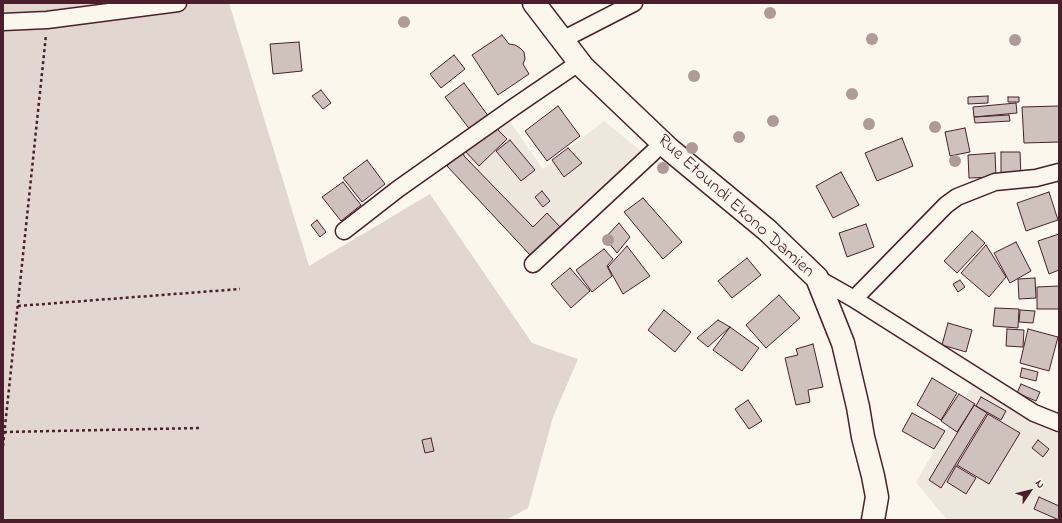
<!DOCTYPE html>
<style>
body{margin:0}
#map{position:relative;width:1062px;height:523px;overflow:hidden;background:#fbf7ec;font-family:"Indie Flower",sans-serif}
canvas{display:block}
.frame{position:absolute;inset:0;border:4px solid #4a1f2b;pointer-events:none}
.north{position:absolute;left:1010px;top:471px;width:40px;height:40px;-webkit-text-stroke:3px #fbf7ec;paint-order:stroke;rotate:55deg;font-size:11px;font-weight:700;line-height:16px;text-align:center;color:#4a1f2b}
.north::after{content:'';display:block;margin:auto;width:14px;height:18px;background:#4a1f2b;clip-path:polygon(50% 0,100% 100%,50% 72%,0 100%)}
</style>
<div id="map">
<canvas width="1062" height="523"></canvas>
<div class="frame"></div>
<div class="north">N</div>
</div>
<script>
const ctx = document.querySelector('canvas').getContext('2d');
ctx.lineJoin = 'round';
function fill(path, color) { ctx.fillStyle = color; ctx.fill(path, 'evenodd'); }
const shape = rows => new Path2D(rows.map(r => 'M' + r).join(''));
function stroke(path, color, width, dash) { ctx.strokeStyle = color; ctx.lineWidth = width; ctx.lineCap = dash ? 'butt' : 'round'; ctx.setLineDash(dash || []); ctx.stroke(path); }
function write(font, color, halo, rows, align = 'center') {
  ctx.font = font + ' "Indie Flower",sans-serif'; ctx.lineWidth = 3.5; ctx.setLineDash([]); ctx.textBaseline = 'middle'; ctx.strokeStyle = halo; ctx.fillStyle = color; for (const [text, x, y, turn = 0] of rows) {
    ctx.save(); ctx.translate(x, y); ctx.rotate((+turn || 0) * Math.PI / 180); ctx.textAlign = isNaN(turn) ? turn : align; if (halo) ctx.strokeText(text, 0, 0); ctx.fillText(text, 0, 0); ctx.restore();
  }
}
fill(shape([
 [506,116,543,169,604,121,641,151,531,256,447,166,463,151],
 [979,374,1059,418,1059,520,947,520,916,482]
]), '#eee7de');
fill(shape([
 [3,3,229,3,309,266,430,194,532,343,578,359,553,417,528,508,506,520,3,520]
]), '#e2d7d0');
const building = shape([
 [502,35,509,44,515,45,520,48,524,52,525,59,523,64,529,74,498,95,472,55,502,35],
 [299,42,302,71,273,74,270,44,299,42],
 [454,55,465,69,441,88,430,74,454,55],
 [464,83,489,117,471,131,445,97,464,83],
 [321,90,331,103,323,109,312,96,321,90],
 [988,96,988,103,968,104,968,97,988,96],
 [1008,97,1019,97,1019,102,1008,102,1008,97],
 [1016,103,1017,113,974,117,973,107,1016,103],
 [558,106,580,136,547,161,525,131,558,106],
 [1059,106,1059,142,1024,143,1022,107,1059,106],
 [1009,115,1010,121,975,123,974,117,1009,115],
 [493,125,507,139,479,166,465,151,493,125],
 [965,128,970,152,950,156,945,132,965,128],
 [902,138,913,166,877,181,865,153,902,138],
 [510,140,535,170,521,181,496,151,510,140],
 [568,148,582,163,564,177,552,160,568,148],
 [463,151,464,156,533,227,547,213,561,228,531,256,447,166,463,151],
 [1001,152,1020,152,1021,178,1001,178,1001,152],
 [995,153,996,177,969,178,968,155,995,153],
 [367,160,385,184,362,202,343,178,367,160],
 [841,172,859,205,833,218,816,186,841,172],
 [343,182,361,205,341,221,322,197,343,182],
 [542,191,550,201,543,207,535,197,542,191],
 [1049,192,1058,220,1026,231,1017,203,1049,192],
 [643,198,682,242,663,259,624,212,643,198],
 [317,220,326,232,320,237,311,225,317,220],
 [619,223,630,237,617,253,605,238,619,223],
 [866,224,874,247,847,257,839,233,866,224],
 [972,231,985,243,957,273,944,261,972,231],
 [1059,234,1059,270,1049,274,1038,241,1059,234],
 [1016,242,1031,271,1010,283,994,253,1016,242],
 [986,245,1006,277,989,297,961,273,986,245],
 [627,246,650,276,623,294,608,267,627,246],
 [604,249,613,259,607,266,612,276,592,292,576,270,604,249],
 [747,258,761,275,732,298,718,281,747,258],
 [570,268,590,291,571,308,551,284,570,268],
 [1035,278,1036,298,1019,299,1018,279,1035,278],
 [960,280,965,287,958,292,953,284,960,280],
 [1059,286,1059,309,1037,309,1037,287,1059,286],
 [779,295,800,318,766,348,746,325,779,295],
 [995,308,1019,309,1018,328,993,326,995,308],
 [664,310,691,332,675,352,648,330,664,310],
 [1020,310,1035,311,1033,323,1019,322,1020,310],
 [718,320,730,327,708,347,697,338,718,320],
 [948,323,972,330,966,352,942,345,948,323],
 [730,327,759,348,742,371,713,350,730,327],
 [1007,329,1024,330,1023,347,1006,346,1007,329],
 [1028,329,1058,337,1049,371,1020,363,1028,329],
 [813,344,823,387,808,390,810,402,796,405,785,358,798,355,796,349,813,344],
 [1022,368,1038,372,1036,381,1020,377,1022,368],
 [932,378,957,393,941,420,917,405,932,378],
 [1021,384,1040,392,1036,401,1017,393,1021,384],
 [959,394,975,404,957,432,941,421,959,394],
 [981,397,1006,411,1001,420,976,406,981,397],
 [748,400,762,421,749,429,735,409,748,400],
 [974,405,987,413,941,488,929,480,974,405],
 [912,413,945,431,934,449,902,431,912,413],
 [988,414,1020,433,989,484,957,465,988,414],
 [431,438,434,451,425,453,422,440,431,438],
 [1038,440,1049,449,1043,457,1032,448,1038,440],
 [956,466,976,478,966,494,947,482,956,466],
 [1039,497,1059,506,1059,520,1034,509,1039,497]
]);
fill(building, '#cfc2bc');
stroke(building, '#4a1f2b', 1);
const street = shape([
 [3,22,47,20,178,3],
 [562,40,634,3],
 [344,231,398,189,514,107,580,62],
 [533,264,663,143],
 [817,278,854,299,1034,413,1059,423],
 [854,299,946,205,957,197,995,182,1036,178,1059,172]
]);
const secondary = shape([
 [534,3,583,67,669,149,767,230,817,278,843,343,858,407,863,437,873,476,877,497,873,520]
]);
stroke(street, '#4a1f2b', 19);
stroke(secondary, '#4a1f2b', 25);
stroke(shape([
 [18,306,240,289],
 [4,432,201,428],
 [3,446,46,35]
]), '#4a1f2b', 2.5, [3, 3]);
stroke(street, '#fbf7ec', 16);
stroke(secondary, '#fbf7ec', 22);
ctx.fillStyle = '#af9a98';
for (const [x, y] of [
 [770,13],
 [404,22],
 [872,39],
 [1015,40],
 [694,76],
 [852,94],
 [773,121],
 [869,124],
 [935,127],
 [739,137],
 [692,148],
 [955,161],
 [663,168],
 [608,240]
]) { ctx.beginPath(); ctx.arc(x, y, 6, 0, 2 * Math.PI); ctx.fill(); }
write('18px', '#4a1f2b', '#fbf7ec', [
 ["Rue Etoundi Ekono Damien",735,207,42]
]);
</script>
